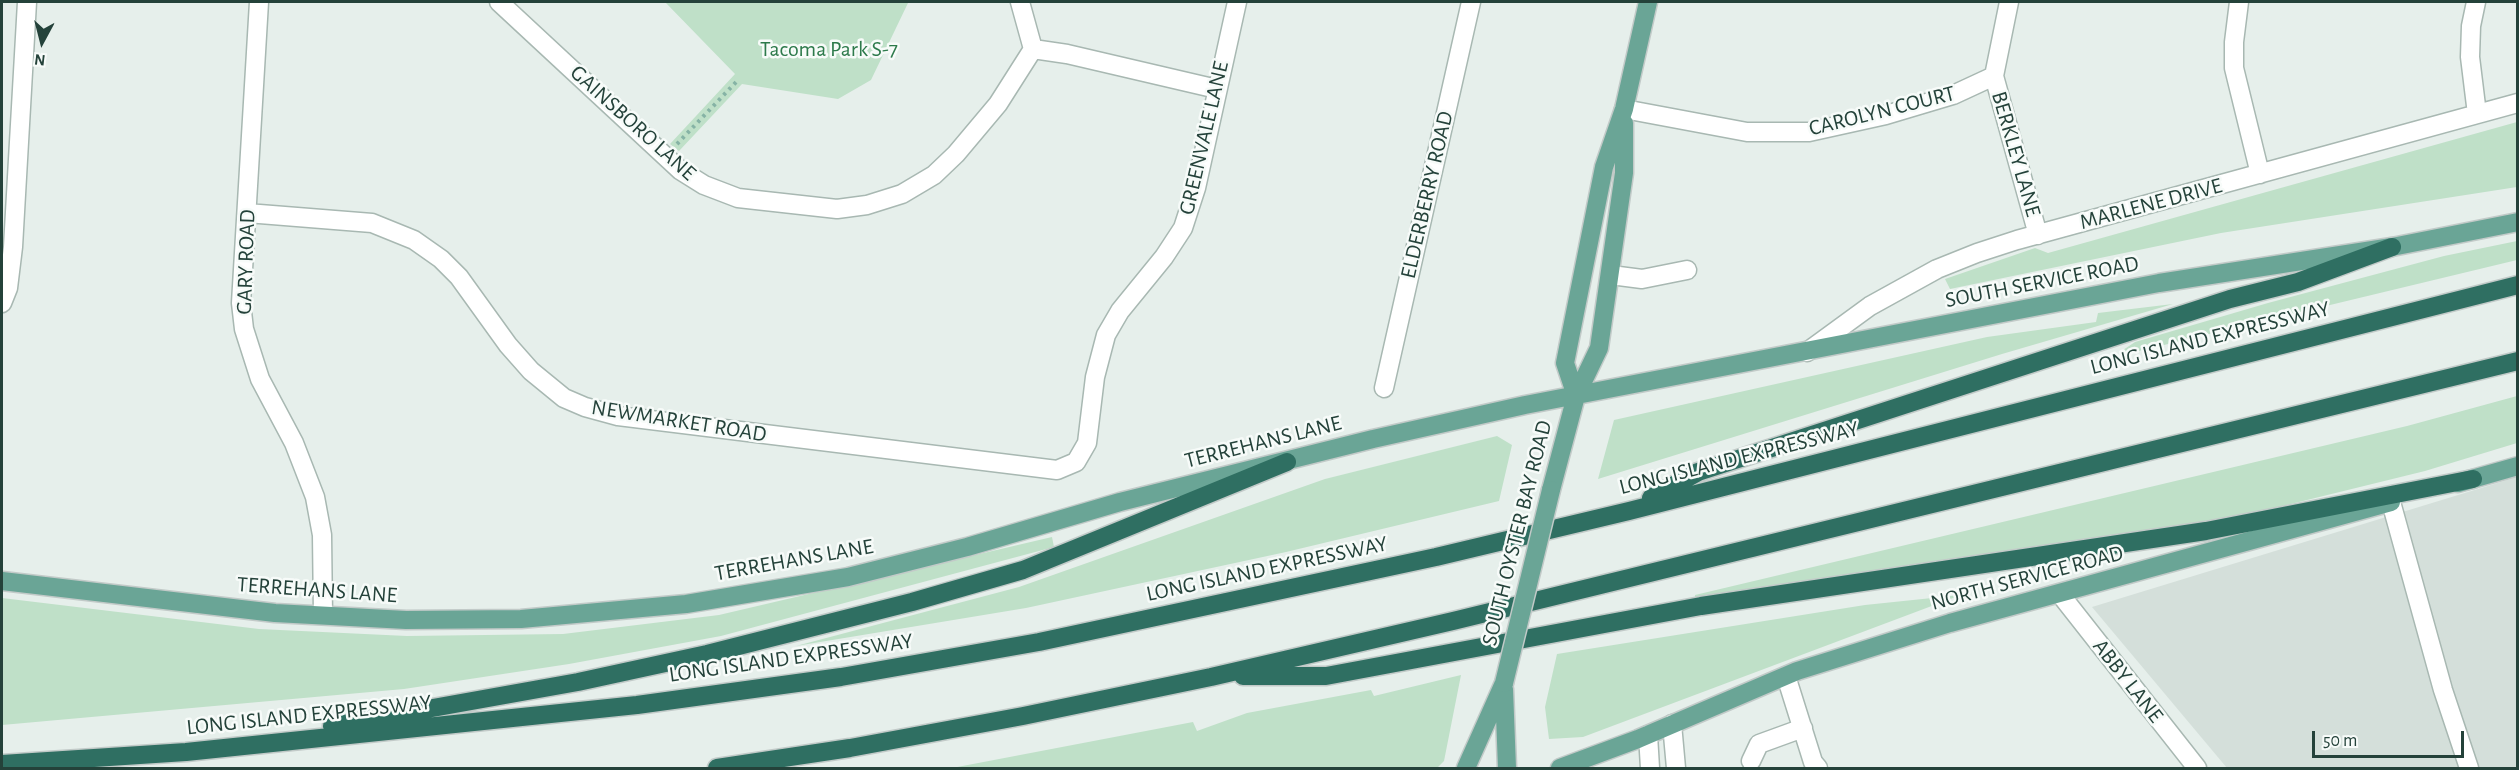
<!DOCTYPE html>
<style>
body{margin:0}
#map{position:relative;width:2519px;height:770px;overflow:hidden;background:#e6efeb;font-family:"Alegreya Sans",sans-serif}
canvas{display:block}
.frame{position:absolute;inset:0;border:3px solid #24423a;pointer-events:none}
.north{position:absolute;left:12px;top:12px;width:60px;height:60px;-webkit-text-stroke:4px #f7fbf9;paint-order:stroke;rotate:187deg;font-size:16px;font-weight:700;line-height:24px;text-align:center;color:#24423a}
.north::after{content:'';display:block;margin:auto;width:21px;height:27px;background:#24423a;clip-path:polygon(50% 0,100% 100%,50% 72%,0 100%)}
.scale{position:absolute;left:2312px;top:731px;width:152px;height:27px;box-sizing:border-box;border:3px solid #24423a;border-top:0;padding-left:8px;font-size:18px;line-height:21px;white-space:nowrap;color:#24423a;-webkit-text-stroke:4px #f7fbf9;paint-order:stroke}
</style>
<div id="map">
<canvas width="2519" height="770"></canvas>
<div class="frame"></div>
<div class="north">N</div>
<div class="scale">50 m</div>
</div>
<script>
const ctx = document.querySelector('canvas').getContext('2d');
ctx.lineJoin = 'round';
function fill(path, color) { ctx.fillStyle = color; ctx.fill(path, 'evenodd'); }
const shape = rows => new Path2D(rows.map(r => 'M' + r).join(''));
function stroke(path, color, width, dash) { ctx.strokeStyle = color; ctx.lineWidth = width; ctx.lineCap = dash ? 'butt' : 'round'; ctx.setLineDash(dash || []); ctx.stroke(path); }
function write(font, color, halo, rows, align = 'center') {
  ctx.font = font + ' "Alegreya Sans",sans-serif'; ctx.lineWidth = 5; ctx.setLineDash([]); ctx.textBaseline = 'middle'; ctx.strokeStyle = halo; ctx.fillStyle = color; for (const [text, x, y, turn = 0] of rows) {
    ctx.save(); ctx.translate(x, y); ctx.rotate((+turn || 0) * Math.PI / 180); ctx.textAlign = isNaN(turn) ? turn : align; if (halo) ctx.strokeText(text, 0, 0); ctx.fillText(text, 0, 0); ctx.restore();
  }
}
fill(shape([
 [2517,477,2517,768,2227,768,2092,607]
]), '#d4dfda');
fill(shape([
 [665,2,908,2,908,3,871,80,838,99,742,84,679,151,670,144,735,74],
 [2517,122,2517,187,2221,233,1950,289,1945,279,2035,248,2048,253],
 [2517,241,2517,260,2139,351,2120,352,2135,342,2268,303,2444,256],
 [2173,304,2002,354,1598,479,1614,420,1987,337,2096,322,2098,313],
 [2517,396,2517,443,2425,471,2242,516,1695,601,1695,595,2407,426],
 [1497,436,1512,445,1499,501,1286,552,1026,608,796,646,1019,587,1325,479],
 [1052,537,1054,547,721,636,569,664,404,689,2,725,2,598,259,629,407,636,563,634,719,615],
 [1961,595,1583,737,1549,739,1545,707,1557,654,1865,605],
 [1461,675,1444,761,1437,768,952,768,1193,722,1197,731,1247,713,1371,690,1374,696]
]), '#bfe0c8');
const minor = shape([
 [259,2,241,303,244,329,260,379,294,443,315,497,322,535,323,615],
 [499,2,680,170,704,185,738,198,837,209,867,205,902,194,934,175,956,154,998,104,1033,49,1067,54,1217,89],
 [1020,2,1033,49],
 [2009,2,1994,76,2038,235],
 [2239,2,2234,42,2234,68,2260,174],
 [2476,2,2471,26,2470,57,2477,114],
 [1624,109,1747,132,1809,132,1886,115,1953,95,1994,76],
 [247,213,372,223,414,240,441,259,459,277,508,345,531,371,564,398,585,407,618,416,1057,470,1076,462,1087,443,1095,377,1106,335,1120,311,1164,257,1183,228,1196,188,1237,2],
 [1611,275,1642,279,1687,270],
 [2,303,8,288,13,247,27,2],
 [1807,352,1870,306,1937,269,1977,253,2017,240,2518,103],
 [1384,388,1471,2],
 [2391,502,2443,690,2469,768],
 [2060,594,2197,768],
 [1786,676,1813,762,1818,768],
 [1672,724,1676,768],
 [1648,735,1650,768],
 [1751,761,1759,744,1803,728]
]);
const major = shape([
 [1576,396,1565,363,1604,167,1624,109,1648,2],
 [2458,483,2518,466],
 [1551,490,1576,396,1599,348,1624,173,1624,123],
 [2,581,275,613,406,620,521,619,686,604,848,577,967,547,1120,502,1373,439,1525,405,2159,283,2392,247,2518,222],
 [1504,689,1507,768],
 [1466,768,1504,683],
 [1560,768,1638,739,1797,671,1950,623,2391,502]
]);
const highway = shape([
 [1651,498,1698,472,2230,299,2298,282,2392,247],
 [1243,676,1326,676,1701,606,2206,531,2473,479],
 [332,726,578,682,707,654,912,602,1023,570,1287,462],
 [2,764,186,752,637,705,841,677,1039,642,1436,557,1629,511,2518,285],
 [717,768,850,748,1023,716,1211,677,1453,621,2518,361]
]);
stroke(minor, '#a8b8b2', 21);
stroke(major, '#c2cac8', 21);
stroke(highway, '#c2cac8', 21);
stroke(shape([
 [677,144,739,79]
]), '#86b3a5', 4, [3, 4.5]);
stroke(minor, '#fff', 18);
stroke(major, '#6aa596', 18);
stroke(highway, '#2f6f62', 18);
const majorBridge = shape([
 [1504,683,1551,490]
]);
stroke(majorBridge, '#c2cac8', 21, []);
stroke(majorBridge, '#6aa596', 18);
write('22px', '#2d7a4b', '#f7fbf9', [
 ["Tacoma Park S-7",829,49]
]);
write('22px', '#24423a', '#f7fbf9', [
 ["CAROLYN COURT",1882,111,-14],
 ["GAINSBORO LANE",633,123,42],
 ["GREENVALE LANE",1204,138,-77],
 ["BERKLEY LANE",2016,154,74],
 ["ELDERBERRY ROAD",1427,195,-77],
 ["MARLENE DRIVE",2151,204,-15],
 ["GARY ROAD",246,262,-88],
 ["SOUTH SERVICE ROAD",2042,282,-11],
 ["LONG ISLAND EXPRESSWAY",2210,338,-14],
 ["NEWMARKET ROAD",679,421,9],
 ["TERREHANS LANE",1263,442,-14],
 ["LONG ISLAND EXPRESSWAY",1739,458,-14],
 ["SOUTH OYSTER BAY ROAD",1517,533,-76],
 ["TERREHANS LANE",794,560,-10],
 ["LONG ISLAND EXPRESSWAY",1267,569,-12],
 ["NORTH SERVICE ROAD",2027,578,-15],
 ["TERREHANS LANE",317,590,4],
 ["LONG ISLAND EXPRESSWAY",791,658,-8],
 ["ABBY LANE",2128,681,52],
 ["LONG ISLAND EXPRESSWAY",309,715,-6]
]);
</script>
